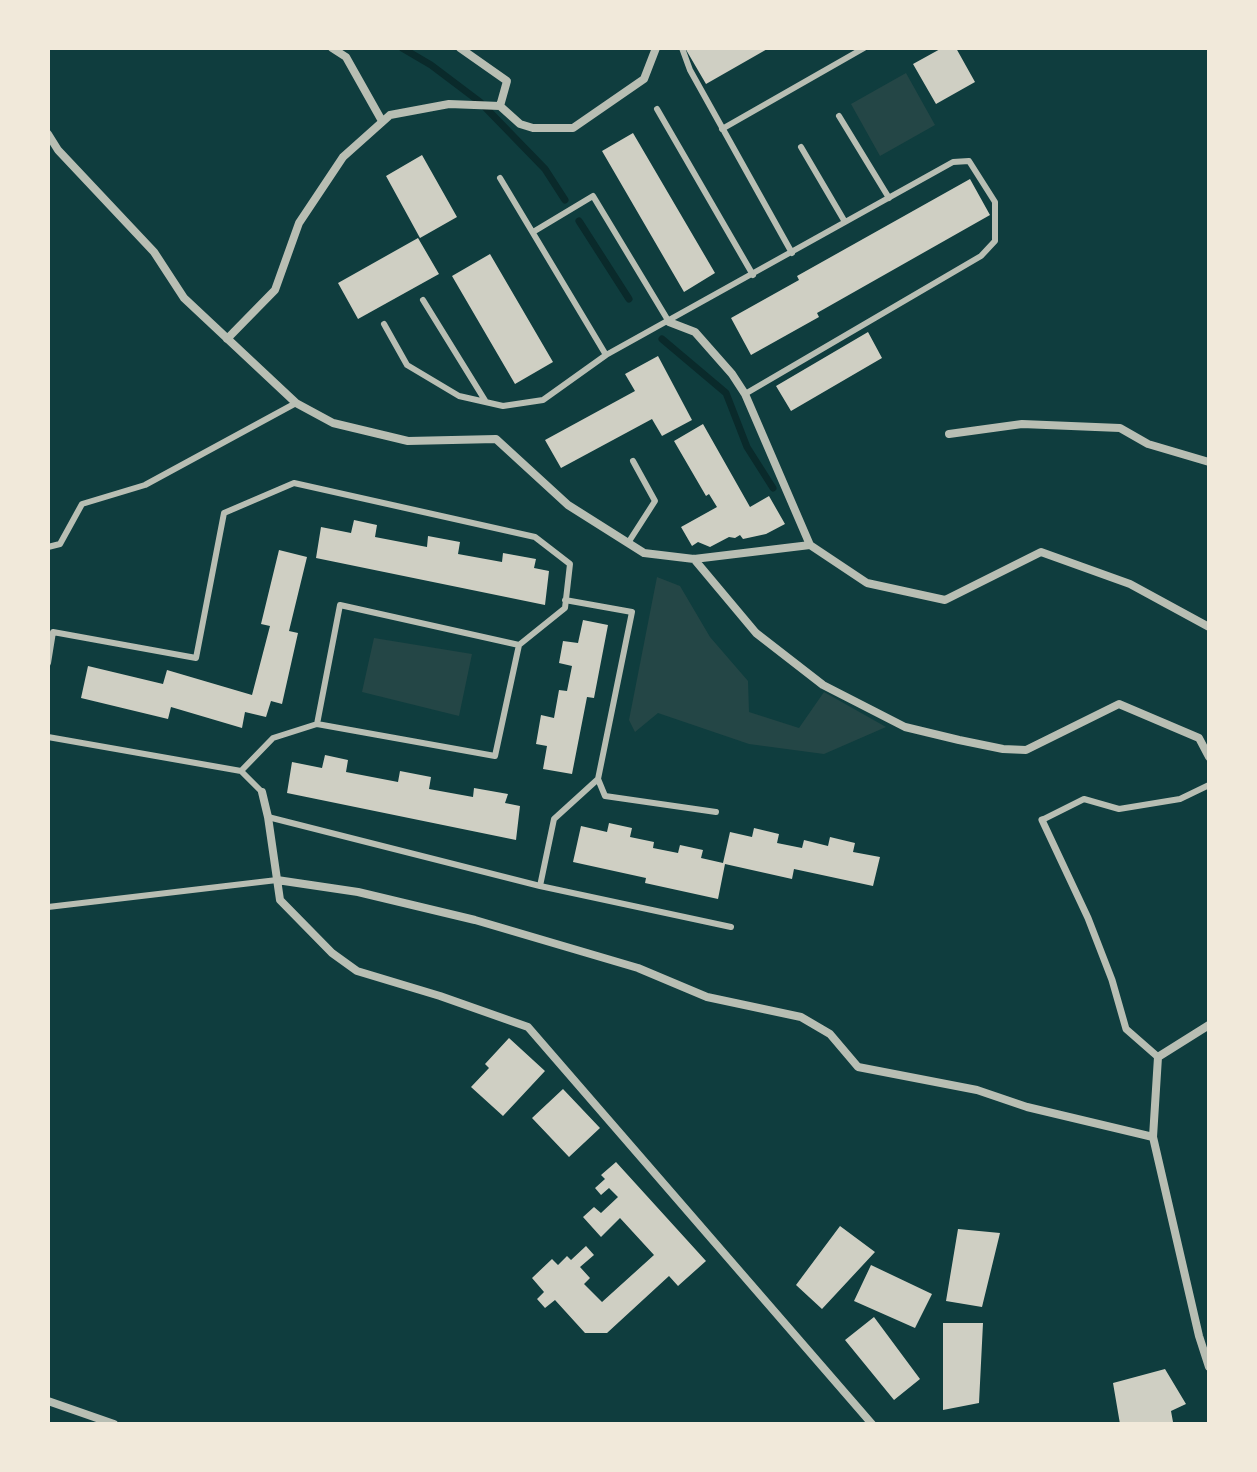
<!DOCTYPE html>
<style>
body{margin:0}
#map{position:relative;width:1257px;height:1472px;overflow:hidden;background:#0f3d3e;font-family:Roboto,sans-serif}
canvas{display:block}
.frame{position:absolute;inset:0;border:50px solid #f1e9da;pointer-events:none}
</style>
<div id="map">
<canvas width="1257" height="1472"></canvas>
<div class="frame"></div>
</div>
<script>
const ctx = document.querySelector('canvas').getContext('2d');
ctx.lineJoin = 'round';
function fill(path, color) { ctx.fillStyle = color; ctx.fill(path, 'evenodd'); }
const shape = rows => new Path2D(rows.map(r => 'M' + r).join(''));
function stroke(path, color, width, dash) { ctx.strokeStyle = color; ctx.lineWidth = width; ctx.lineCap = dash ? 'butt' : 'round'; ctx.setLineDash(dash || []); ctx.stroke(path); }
fill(shape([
 [906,73,935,125,880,156,851,104],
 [657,577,680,586,710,637,748,681,749,712,799,728,824,692,886,727,824,754,749,744,658,713,635,732,629,720],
 [374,638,472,654,459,716,362,692]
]), '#244646');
stroke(shape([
 [402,48,431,65,480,102,545,169,565,200],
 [579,221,629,299],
 [662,339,726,393,747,447,773,488]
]), '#0a2a2b', 7);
fill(shape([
 [685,48,769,48,706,84],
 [942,48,956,48,975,82,936,104,913,64],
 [633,133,715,273,684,292,602,151],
 [422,155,457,217,420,238,386,176],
 [970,179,990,215,817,313,819,317,751,355,731,318,799,280,797,276],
 [418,238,439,274,358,319,338,283],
 [490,254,553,362,515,384,452,276],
 [868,332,882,358,791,411,776,386],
 [658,356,692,420,662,436,652,419,561,468,545,440,635,391,625,374],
 [703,424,750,507,769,496,785,524,766,534,743,539,740,535,735,538,729,537,710,547,698,542,692,546,681,527,717,507,709,494,706,496,674,441],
 [354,520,377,525,375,537,427,547,428,536,460,542,458,554,502,562,503,553,536,559,534,568,549,571,545,605,316,558,321,527,351,533],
 [279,550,307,557,289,631,298,633,282,704,271,701,266,717,245,712,242,728,171,707,168,719,81,698,88,666,163,684,167,670,252,695,270,626,261,624],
 [583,620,608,625,594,698,587,697,572,774,543,769,547,746,536,744,541,715,554,718,559,690,567,691,572,666,559,663,563,641,578,643],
 [325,755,348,760,346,772,398,782,400,771,431,777,429,789,473,797,474,788,508,794,505,803,520,806,516,840,287,793,292,762,322,768],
 [609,823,632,828,630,837,654,842,653,848,678,853,680,845,703,850,701,858,723,863,730,832,752,837,754,828,779,834,777,843,802,848,804,840,828,846,830,837,855,843,853,852,880,857,873,886,794,869,792,879,725,864,718,899,645,883,646,878,573,862,581,826,607,832],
 [509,1038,545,1071,503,1116,471,1087,489,1068,485,1064],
 [563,1089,600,1128,569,1157,532,1118],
 [616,1162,706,1261,678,1286,669,1276,607,1333,585,1333,555,1300,545,1308,537,1299,544,1292,532,1278,552,1259,558,1265,567,1256,571,1260,586,1246,594,1255,580,1267,590,1278,584,1284,602,1302,654,1255,620,1218,601,1237,583,1217,594,1207,601,1213,618,1197,609,1188,601,1195,595,1188,605,1179,601,1175],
 [840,1226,875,1252,822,1309,796,1285],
 [958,1229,1000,1233,982,1307,946,1301],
 [871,1265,932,1294,915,1328,854,1301],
 [874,1317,920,1379,894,1400,845,1340],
 [943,1323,983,1323,979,1403,943,1410],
 [1165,1369,1186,1404,1171,1411,1173,1422,1120,1424,1113,1383]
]), '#cfcfc3');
stroke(shape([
 [682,48,690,70,792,253],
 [657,109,753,275],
 [839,116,889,198],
 [722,129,864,48],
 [801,147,845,222],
 [500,178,606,355,953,162,969,161,995,202,995,241,981,256,745,394],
 [533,232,593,196,669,322],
 [423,300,486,402],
 [384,324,407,365,459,396,503,406,543,400,606,355],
 [628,543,655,501,633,461],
 [48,547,60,544,82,504,145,485,296,403],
 [48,663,53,632,196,658,224,513,294,483,535,537,570,564,565,608,519,645,340,605,317,724,273,738,241,771],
 [317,724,495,756,519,645],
 [48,737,241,771,262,792],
 [598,779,605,796,716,812],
 [268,817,540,886,731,927],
 [1042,820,1084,799,1119,809,1180,799,1209,785],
 [540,886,554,819,598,779,632,612,565,600],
 [48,907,277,880]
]), '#b8beb3', 6);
stroke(shape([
 [1042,820,1088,918,1112,980,1126,1029,1158,1057]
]), '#b8beb3', 7);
stroke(shape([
 [332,48,346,57,382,121],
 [460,48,507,81,500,106],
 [48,134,58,150,154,252,184,298,296,403,333,423,408,441,496,439,568,505,644,553,694,559,810,545],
 [669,322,695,332,732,374,745,394,810,545,867,583,945,600,1041,552,1130,584,1209,627],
 [227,339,275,290,299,223,343,157,390,115,449,104,500,106,520,124,533,128,573,128,644,79,656,48],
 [949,434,1022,424,1120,428,1148,444,1209,462],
 [694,559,756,633,823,685,905,727,959,740,1003,749,1026,750,1119,704,1199,738,1209,757],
 [262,792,268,817,280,900,332,953,357,971,440,996,528,1027,872,1424],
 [277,880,358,892,475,920,638,968,707,997,801,1017,830,1034,858,1067,977,1090,1027,1107,1153,1137,1199,1336,1209,1367],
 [1153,1137,1158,1057,1209,1025],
 [48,1401,114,1424]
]), '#b8beb3', 8);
</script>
